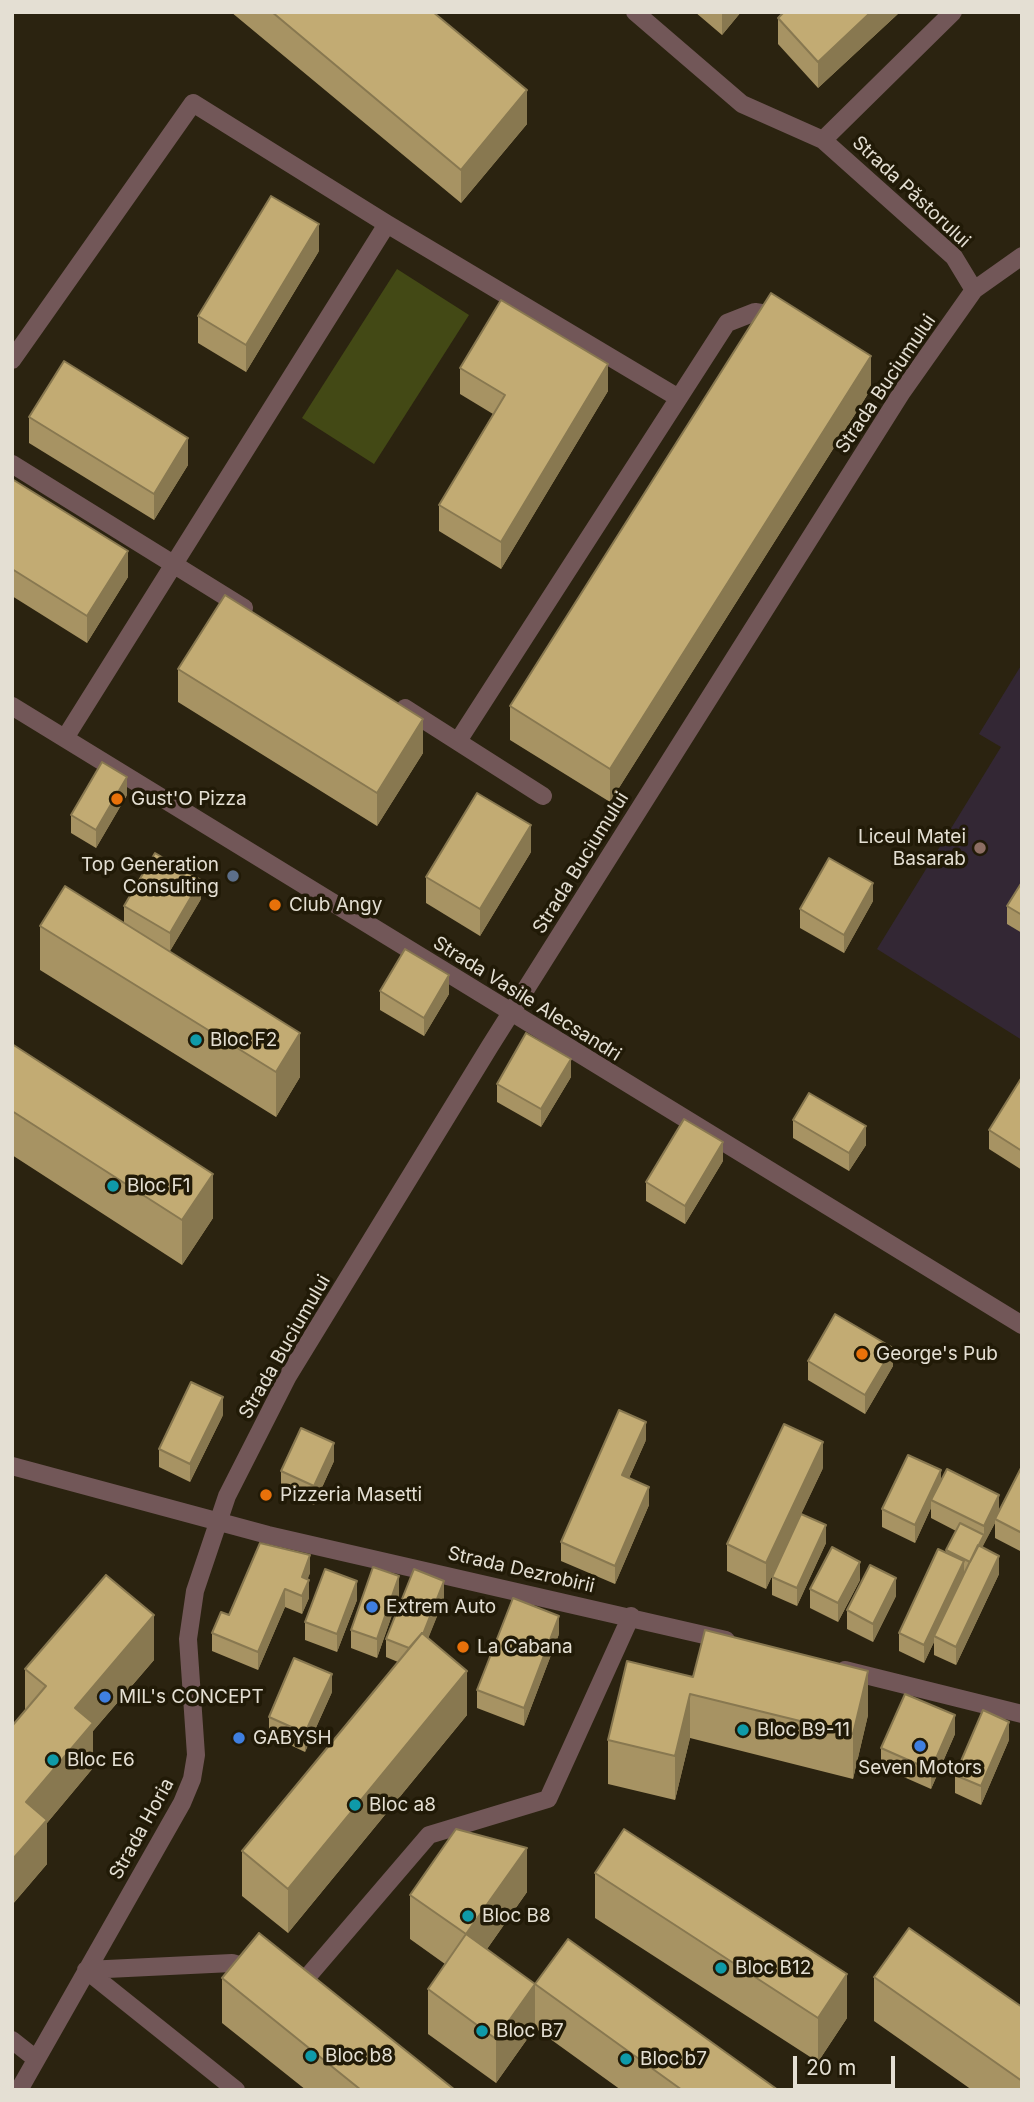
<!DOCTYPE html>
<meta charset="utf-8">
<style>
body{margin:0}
#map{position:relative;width:1034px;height:2102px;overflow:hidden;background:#2b2310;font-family:Inter,sans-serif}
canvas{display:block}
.frame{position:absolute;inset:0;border:14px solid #e4dfd3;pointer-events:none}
.scale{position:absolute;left:793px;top:2056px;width:102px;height:32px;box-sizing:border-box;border:4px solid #e4dfd3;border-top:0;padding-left:9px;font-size:21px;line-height:24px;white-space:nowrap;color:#e4dfd3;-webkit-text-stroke:5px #211a07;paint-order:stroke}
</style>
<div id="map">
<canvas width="1034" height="2102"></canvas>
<div class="frame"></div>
<div class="scale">20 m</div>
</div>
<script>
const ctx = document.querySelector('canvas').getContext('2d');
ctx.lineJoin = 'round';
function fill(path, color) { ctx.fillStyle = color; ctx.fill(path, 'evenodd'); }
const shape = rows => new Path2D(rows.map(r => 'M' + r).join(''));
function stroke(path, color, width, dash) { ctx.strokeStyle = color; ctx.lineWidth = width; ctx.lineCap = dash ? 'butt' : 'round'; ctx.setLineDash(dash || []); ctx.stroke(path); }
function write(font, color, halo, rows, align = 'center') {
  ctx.font = font + ' Inter,sans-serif'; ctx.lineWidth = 7; ctx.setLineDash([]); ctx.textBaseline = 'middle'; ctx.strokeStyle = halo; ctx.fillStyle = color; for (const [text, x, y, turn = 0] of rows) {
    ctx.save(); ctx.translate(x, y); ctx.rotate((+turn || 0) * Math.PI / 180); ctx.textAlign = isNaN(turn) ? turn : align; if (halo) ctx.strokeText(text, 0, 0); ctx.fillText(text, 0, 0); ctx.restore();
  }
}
fill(shape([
 [1022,664,1022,1040,877,949,1001,747,979,734]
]), '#332734');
fill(shape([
 [397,269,469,315,374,464,302,418]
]), '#434915');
stroke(shape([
 [635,12,742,104,823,140],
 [953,12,823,140,954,257,974,290],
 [12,360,193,103,387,224,677,397],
 [12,464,244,608],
 [12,706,1022,1325],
 [405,708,543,796],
 [65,738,387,224],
 [458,741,727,323,755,312,781,316],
 [12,1466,268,1535,726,1640],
 [845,1670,1022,1714],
 [86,1970,232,1963,257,1970],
 [86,1970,236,2090],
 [303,1982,429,1835,548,1799,631,1616],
 [12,2040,36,2059],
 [19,2090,182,1803,192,1779,196,1755,188,1639,195,1591,227,1496,288,1376,490,1046,902,392,974,290,1022,256]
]), '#725758', 18);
fill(shape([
 [231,12,433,12,527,124,461,203],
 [695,12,741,12,722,35],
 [900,12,818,88,778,44,778,18],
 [319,251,246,372,198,343,198,316],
 [460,368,608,391,501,569,439,531,439,505,493,414,460,394],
 [871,389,610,802,510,740,510,706],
 [29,417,188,465,154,520,29,443],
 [12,479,128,577,87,643,12,596],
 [178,669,423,753,377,826,178,702],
 [127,795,96,848,71,833,71,815],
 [531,852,480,936,426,903,426,877],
 [1022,882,1022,933,1007,924,1007,906],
 [201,899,170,951,300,1077,276,1117,40,970,40,926,124,923,124,906],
 [873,901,844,953,800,928,800,909],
 [380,991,449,994,424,1036,380,1010],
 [12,1044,213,1218,182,1265,12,1155],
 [571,1077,541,1127,497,1102,497,1084],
 [1022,1077,1022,1170,989,1149,989,1130],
 [793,1120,866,1145,849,1171,793,1138],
 [723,1161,685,1224,646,1201,646,1182],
 [808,1361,893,1366,865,1414,808,1380],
 [223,1415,190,1482,159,1467,159,1449],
 [646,1440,629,1478,649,1505,615,1584,561,1561,561,1542],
 [334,1461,314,1505,281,1489,281,1471],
 [1022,1466,1022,1552,995,1538,995,1523,982,1547,999,1574,956,1665,934,1655,934,1642,924,1663,899,1651,899,1633,946,1553,946,1550,956,1531,931,1518,931,1508,915,1543,882,1527,882,1509,941,1481,999,1510],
 [823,1468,801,1514,826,1543,797,1606,772,1595,772,1577,789,1539,766,1589,727,1571,727,1544],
 [310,1573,307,1579,309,1598,302,1614,285,1607,258,1670,212,1651,212,1633,229,1615],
 [860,1580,838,1622,810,1608,810,1589],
 [399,1595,377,1658,351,1648,351,1630],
 [896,1596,873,1642,847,1629,847,1610],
 [444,1599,428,1638,467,1715,288,1933,242,1896,242,1851,398,1662,386,1657,386,1639],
 [357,1600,337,1652,305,1640,305,1622],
 [559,1634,524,1726,477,1708,477,1690],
 [154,1660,93,1731,93,1768,47,1823,47,1864,12,1905,12,1726,25,1711,25,1669],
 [693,1677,868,1715,853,1779,690,1738,675,1800,608,1784,608,1740],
 [332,1692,305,1752,269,1735,269,1717],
 [955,1734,931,1789,881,1767,881,1748],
 [1009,1740,981,1805,955,1793,955,1775],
 [595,1873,847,2018,818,2062,595,1918],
 [527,1892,487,1949,535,1984,778,2090,621,2090,535,2028,496,2083,428,2034,428,1989,445,1964,410,1939,410,1895],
 [874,1977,1022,2007,1022,2090,972,2090,874,2021],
 [222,1978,455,2090,306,2090,222,2023]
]), '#a79363');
fill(shape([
 [722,12,741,12,722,35],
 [871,12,900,12,818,88,818,62],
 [527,90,527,124,461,203,461,170],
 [319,224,319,251,246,372,246,345],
 [871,356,871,389,610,802,610,769],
 [608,364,608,391,501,569,501,542],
 [188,438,188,465,154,520,154,494],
 [128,551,128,577,87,643,87,616],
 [423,719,423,753,377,826,377,793],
 [127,777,127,795,96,848,96,830],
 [531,825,531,852,480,936,480,909],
 [201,880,201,899,170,951,170,933],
 [873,883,873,901,844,953,844,935],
 [449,975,449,994,424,1036,424,1018],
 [300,1033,300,1077,276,1117,276,1072],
 [571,1059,571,1077,541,1127,541,1109],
 [866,1126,866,1145,849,1171,849,1153],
 [723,1142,723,1161,685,1224,685,1206],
 [213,1174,213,1218,182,1265,182,1220],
 [893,1348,893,1366,865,1414,865,1395],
 [223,1397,223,1415,190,1482,190,1464],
 [646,1422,646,1440,622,1494,622,1475],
 [823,1442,823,1468,766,1589,766,1563],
 [334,1443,334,1461,314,1505,314,1486],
 [941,1470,941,1489,931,1500,931,1508,915,1543,915,1525],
 [649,1487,649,1505,615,1584,615,1566],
 [999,1495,999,1514,995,1519,995,1523,970,1571,970,1562,984,1535,984,1526],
 [826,1525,826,1543,797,1606,797,1588],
 [310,1555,310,1573,302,1595,302,1577],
 [999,1556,999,1574,956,1665,956,1647],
 [964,1561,964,1580,934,1636,934,1642,924,1663,924,1645],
 [860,1562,860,1580,838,1622,838,1603],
 [399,1576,399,1595,377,1658,377,1639],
 [896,1578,896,1596,873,1642,873,1624],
 [309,1580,309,1598,302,1614,302,1596],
 [357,1581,357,1600,337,1652,337,1634],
 [444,1581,444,1599,416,1669,416,1651],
 [285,1589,285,1607,258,1670,258,1652],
 [154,1615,154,1660,93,1731,93,1768,47,1823,47,1864,12,1905,12,1860,26,1802,75,1708],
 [559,1616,559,1634,524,1726,524,1708],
 [467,1671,467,1715,288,1933,288,1889],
 [868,1671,868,1715,853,1779,853,1734],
 [332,1674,332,1692,305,1752,305,1733],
 [690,1694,690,1738,675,1800,675,1756],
 [955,1715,955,1734,931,1789,931,1770],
 [1009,1722,1009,1740,981,1805,981,1786],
 [527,1848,527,1892,466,1979,466,1934],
 [847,1974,847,2018,818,2062,818,2018],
 [535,1984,535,2028,496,2083,496,2039]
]), '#887850');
const building = shape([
 [272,12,433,12,527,90,461,170,272,12],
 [784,12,871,12,818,62,778,18,784,12],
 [271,196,319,224,246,345,198,316,271,196],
 [771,293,871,356,610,769,510,706,771,293],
 [501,300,608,364,501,542,439,505,505,395,460,368,501,300],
 [64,361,188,438,154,494,29,417,64,361],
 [12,479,128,551,87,616,12,569,12,479],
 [225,595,423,719,377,793,178,669,225,595],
 [102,762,127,777,96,830,71,815,102,762],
 [477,793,531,825,480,909,426,877,477,793],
 [155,853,201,880,170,933,124,906,155,853],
 [829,858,873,883,844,935,800,909,829,858],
 [1022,882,1022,915,1007,906,1022,882],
 [65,886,300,1033,276,1072,40,926,65,886],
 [405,949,449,975,424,1018,380,991,405,949],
 [526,1033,571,1059,541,1109,497,1084,526,1033],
 [12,1044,213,1174,182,1220,12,1111,12,1044],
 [1022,1077,1022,1151,989,1130,1022,1077],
 [809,1093,866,1126,849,1153,793,1120,809,1093],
 [684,1119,723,1142,685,1206,646,1182,684,1119],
 [835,1314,893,1348,865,1395,808,1361,835,1314],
 [191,1382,223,1397,190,1464,159,1449,191,1382],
 [619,1410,646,1422,622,1475,649,1487,615,1566,561,1542,619,1410],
 [784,1424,823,1442,766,1563,727,1544,784,1424],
 [301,1428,334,1443,314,1486,281,1471,301,1428],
 [908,1455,941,1470,915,1525,882,1509,908,1455],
 [1022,1466,1022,1533,995,1519,1022,1466],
 [947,1469,999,1495,984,1526,931,1500,947,1469],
 [801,1514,826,1525,797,1588,772,1577,801,1514],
 [960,1523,984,1535,970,1562,946,1550,960,1523],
 [260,1543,310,1555,302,1577,309,1580,302,1596,285,1589,258,1652,212,1633,221,1612,229,1615,260,1543],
 [978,1545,999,1556,956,1647,934,1636,978,1545],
 [832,1547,860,1562,838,1603,810,1589,832,1547],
 [938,1549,964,1561,924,1645,899,1633,938,1549],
 [870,1565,896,1578,873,1624,847,1610,870,1565],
 [373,1567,399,1576,377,1639,351,1630,373,1567],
 [325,1569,357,1581,337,1634,305,1622,325,1569],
 [414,1569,444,1581,423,1634,422,1633,409,1648,386,1639,414,1569],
 [106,1575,154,1615,75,1708,93,1723,26,1802,47,1820,12,1860,12,1726,46,1686,25,1669,106,1575],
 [513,1598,559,1616,524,1708,477,1690,513,1598],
 [705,1630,868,1671,853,1734,690,1694,675,1756,608,1740,627,1661,693,1677,705,1630],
 [422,1633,467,1671,288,1889,242,1851,422,1633],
 [294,1658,332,1674,305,1733,269,1717,294,1658],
 [905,1694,955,1715,931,1770,881,1748,905,1694],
 [983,1710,1009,1722,981,1786,955,1775,983,1710],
 [456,1829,527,1848,466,1934,410,1895,456,1829],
 [624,1829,847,1974,818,2018,595,1873,624,1829],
 [909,1928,1022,2007,1022,2081,874,1977,909,1928],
 [259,1933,455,2090,361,2090,222,1978,259,1933],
 [466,1934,535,1984,496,2039,428,1989,466,1934],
 [568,1939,778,2090,682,2090,535,1984,568,1939]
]);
fill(building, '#c2ab73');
stroke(building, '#887850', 2);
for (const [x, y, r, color] of [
 [117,799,7,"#e8710a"],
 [980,848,7,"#8d6e63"],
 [233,876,7,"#5c6f8a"],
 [275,905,7,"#e8710a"],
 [196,1040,7,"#0f9aa8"],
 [113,1186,7,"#0f9aa8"],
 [862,1354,7,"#e8710a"],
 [266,1495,7,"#e8710a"],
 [372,1607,7,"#3f7fe0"],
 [463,1647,7,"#e8710a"],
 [105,1697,7,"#3f7fe0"],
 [743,1730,7,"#0f9aa8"],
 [239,1738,7,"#3f7fe0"],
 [920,1746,7,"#3f7fe0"],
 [53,1760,7,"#0f9aa8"],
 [355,1805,7,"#0f9aa8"],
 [468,1916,7,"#0f9aa8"],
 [721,1968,7,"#0f9aa8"],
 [482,2031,7,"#0f9aa8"],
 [311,2056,7,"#0f9aa8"],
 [626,2059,7,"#0f9aa8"]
]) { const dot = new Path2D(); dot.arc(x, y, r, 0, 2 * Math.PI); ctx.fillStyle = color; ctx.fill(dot); stroke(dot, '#211a07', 2.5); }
write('19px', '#e4dfd3', '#211a07', [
 ["Strada Păstorului",911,192,43],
 ["Strada Buciumului",886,384,-56],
 ["Strada Buciumului",581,863,-58],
 ["Strada Vasile Alecsandri",527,999,32],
 ["Strada Buciumului",285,1347,-60],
 ["Strada Dezrobirii",521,1570,13],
 ["Strada Horia",142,1829,-61]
]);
write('19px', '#e4dfd3', '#211a07', [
 ["Gust'O Pizza",131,799],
 ["Liceul Matei",966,837,"right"],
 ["Basarab",966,859,"right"],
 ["Top Generation",219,865,"right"],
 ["Consulting",219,887,"right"],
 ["Club Angy",289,905],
 ["Bloc F2",210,1040],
 ["Bloc F1",127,1186],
 ["George's Pub",876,1354],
 ["Pizzeria Masetti",280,1495],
 ["Extrem Auto",386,1607],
 ["La Cabana",477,1647],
 ["MIL's CONCEPT",119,1697],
 ["Bloc B9-11",757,1730],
 ["GABYSH",253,1738],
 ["Bloc E6",67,1760],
 ["Seven Motors",920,1768,"center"],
 ["Bloc a8",369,1805],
 ["Bloc B8",482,1916],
 ["Bloc B12",735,1968],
 ["Bloc B7",496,2031],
 ["Bloc b8",325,2056],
 ["Bloc b7",640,2059]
], 'left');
</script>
